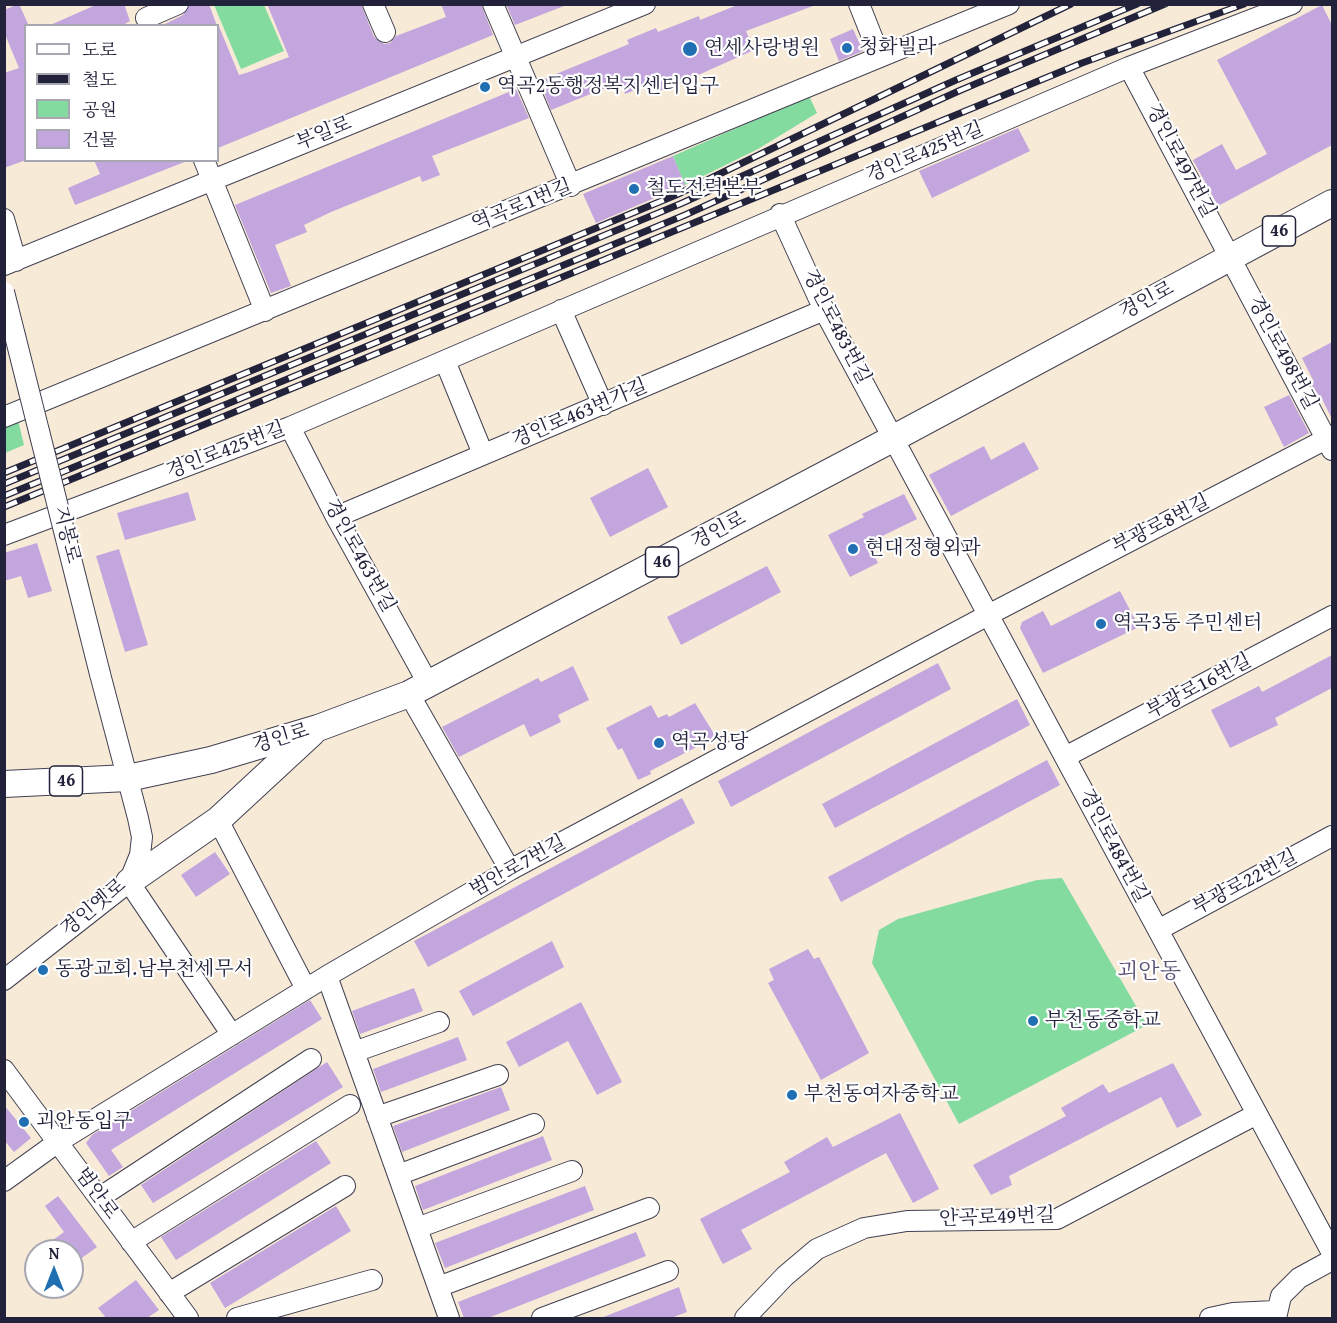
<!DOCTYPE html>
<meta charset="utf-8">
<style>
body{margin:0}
#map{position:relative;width:1337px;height:1323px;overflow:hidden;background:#f7ead7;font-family:"Gentium Book Plus","Noto Serif KR",serif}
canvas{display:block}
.frame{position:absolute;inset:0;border:6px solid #22223b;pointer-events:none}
.legend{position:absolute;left:24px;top:24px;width:195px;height:138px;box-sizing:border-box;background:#fff;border:2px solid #a7a7b1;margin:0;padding:8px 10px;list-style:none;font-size:18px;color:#22223b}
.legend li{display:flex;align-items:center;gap:12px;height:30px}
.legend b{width:30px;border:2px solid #a7a7b1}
.north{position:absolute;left:24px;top:1239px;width:60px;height:60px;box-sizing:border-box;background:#fff;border:2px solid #a7a7b1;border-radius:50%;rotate:0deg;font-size:16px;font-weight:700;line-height:24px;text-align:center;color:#22223b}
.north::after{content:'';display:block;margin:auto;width:21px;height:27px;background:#1f6fb2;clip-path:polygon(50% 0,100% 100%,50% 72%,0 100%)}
</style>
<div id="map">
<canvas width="1337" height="1323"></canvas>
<div class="frame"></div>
<ul class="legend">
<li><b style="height:8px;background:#fff"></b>도로</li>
<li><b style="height:8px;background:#22223b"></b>철도</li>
<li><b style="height:16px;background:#83dba0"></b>공원</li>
<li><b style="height:16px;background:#c2a6dd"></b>건물</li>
</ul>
<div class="north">N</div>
</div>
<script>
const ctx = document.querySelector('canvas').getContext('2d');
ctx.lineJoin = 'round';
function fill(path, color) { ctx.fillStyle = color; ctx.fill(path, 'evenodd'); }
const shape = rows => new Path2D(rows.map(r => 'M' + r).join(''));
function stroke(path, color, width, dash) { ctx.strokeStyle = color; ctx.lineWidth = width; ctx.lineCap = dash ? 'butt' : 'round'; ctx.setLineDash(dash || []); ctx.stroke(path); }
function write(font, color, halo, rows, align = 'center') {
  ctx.font = font + ' "Gentium Book Plus","Noto Serif KR",serif'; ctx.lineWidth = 4.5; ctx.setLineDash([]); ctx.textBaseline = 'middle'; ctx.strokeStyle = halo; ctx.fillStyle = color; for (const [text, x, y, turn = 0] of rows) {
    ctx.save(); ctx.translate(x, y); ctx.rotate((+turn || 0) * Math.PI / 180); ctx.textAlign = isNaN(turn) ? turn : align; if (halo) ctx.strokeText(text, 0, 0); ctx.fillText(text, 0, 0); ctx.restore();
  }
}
fill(shape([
 [214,5,264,5,284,51,241,69],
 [809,96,817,113,758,149,685,185,673,156],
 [16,412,24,445,5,453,5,417],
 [1062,878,1147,1025,959,1124,872,963,879,930,898,919,1037,880]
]), '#83dba0');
fill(shape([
 [19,4,29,26,26,26,26,160,4,168,4,73,19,68,4,32,4,10],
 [98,4,124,4,130,21,121,26,48,26],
 [190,4,209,4,217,26,161,26,183,15],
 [267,4,361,4,374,37,384,44,390,43,396,36,446,17,441,4,481,4,493,35,218,148,218,24,239,75,249,72,289,57],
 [506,4,564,4,564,6,515,25],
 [740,4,813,6,746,31,754,50,678,84,649,95,645,86,625,94,620,82,551,110,539,81,629,44,627,40,656,28,658,32,699,16,700,20],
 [1322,5,1332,25,1332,145,1218,206,1193,160,1222,144,1236,170,1267,154,1217,60],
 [853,29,863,51,839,61,830,39],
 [516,89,529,118,432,156,440,175,422,182,420,176,331,212,304,225,307,232,275,245,291,286,271,293,235,205],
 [1018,128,1030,151,932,198,919,171],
 [673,156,685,185,596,223,583,194],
 [94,160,187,160,187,161,75,205,68,188,100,174],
 [1332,342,1332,419,1320,395,1319,400,1311,384,1314,382,1302,358],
 [1289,395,1309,433,1284,447,1264,407],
 [1024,442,1039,469,951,516,929,475,984,446,991,460],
 [648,468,668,507,610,537,590,498],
 [188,492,196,520,125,540,117,513],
 [904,494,917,519,868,543,878,563,850,577,828,535,864,517,862,514],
 [37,543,52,591,28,598,21,576,4,581,4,553],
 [119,549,148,645,125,652,96,556],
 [767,566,781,592,681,645,667,617],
 [1120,591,1139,627,1043,673,1020,628,1022,622,1043,611,1051,626],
 [1332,655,1332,688,1275,718,1278,725,1230,748,1211,710,1259,686,1262,692],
 [938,663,951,689,731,807,718,781],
 [573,666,589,700,558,715,561,722,530,737,524,724,459,757,442,727,538,678,541,682],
 [1017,699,1030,725,835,828,822,804],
 [695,703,716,737,650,771,651,774,638,780,622,748,618,750,606,728,651,705,658,718,667,714,669,717],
 [1047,760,1060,785,841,902,828,877],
 [682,798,695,823,428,967,414,941],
 [215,852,230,874,196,897,181,875],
 [552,941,564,967,473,1016,459,991],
 [808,949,814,959,819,957,869,1053,821,1080,768,983,774,980,769,969],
 [414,988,423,1011,360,1034,352,1011],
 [310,1000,322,1019,111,1150,123,1167,109,1176,86,1143,92,1135],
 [581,1002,622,1082,597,1095,568,1041,519,1067,506,1042],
 [458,1037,467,1060,381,1092,373,1069],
 [327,1062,343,1087,153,1203,141,1185],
 [1173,1063,1202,1115,1177,1128,1161,1097,1009,1176,1012,1185,991,1195,973,1165,1066,1116,1061,1108,1103,1084,1109,1093],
 [501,1087,510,1110,402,1152,393,1126],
 [4,1105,31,1138,14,1152,4,1140],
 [900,1113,939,1189,913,1203,886,1153,741,1230,752,1249,723,1264,721,1261,700,1219,790,1172,784,1162,827,1137,833,1147],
 [543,1136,552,1160,423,1210,415,1186],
 [316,1141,331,1163,176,1260,161,1237],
 [585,1186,594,1210,445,1268,435,1243],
 [58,1196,97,1247,72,1265,72,1251,56,1251,49,1243,64,1232,45,1206],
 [336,1206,351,1231,225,1308,210,1283],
 [636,1232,646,1256,488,1318,464,1318,458,1302],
 [136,1280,159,1310,147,1318,106,1318,98,1308],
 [679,1287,687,1312,671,1318,601,1318]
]), '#c2a6dd');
const minor = shape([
 [373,4,385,32],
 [493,4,571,186],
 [859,4,880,57],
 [146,18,178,4],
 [1129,67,1332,450],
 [204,160,265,311],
 [780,214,824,310,1332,1253],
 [4,219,16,261],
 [4,265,645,4],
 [561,310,603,405],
 [445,361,483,454],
 [4,417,1009,4],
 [290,427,336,517,429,685],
 [336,517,824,310],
 [4,535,290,427,1129,67,1292,4],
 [409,694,510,870],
 [1065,757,1332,616],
 [218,820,306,989],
 [129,882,232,1035],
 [1158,930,1332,836],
 [327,976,449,1318],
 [4,980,129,882,140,855,142,837,138,818,100,674],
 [354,1052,439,1022],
 [4,1070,188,1318],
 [377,1117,498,1075],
 [398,1175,534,1124],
 [4,1181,58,1142,327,976,510,870,990,614,1332,436],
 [99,1198,311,1059],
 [417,1228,572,1171],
 [131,1242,350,1105],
 [438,1287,649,1208],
 [169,1293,345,1186],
 [237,1318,372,1280],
 [542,1318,668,1271],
 [745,1318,785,1276,817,1249,864,1228,907,1221,1057,1219,1257,1114],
 [1210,1318,1233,1313,1275,1311],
 [1276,1318,1281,1296,1299,1278,1332,1260]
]);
const major = shape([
 [4,784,128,778,211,760,318,728,409,694,894,438,1332,203],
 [129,882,218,820,312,733]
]);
stroke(minor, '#424052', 22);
stroke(major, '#424052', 28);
stroke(minor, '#fff', 20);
stroke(major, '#fff', 26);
const rail = shape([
 [4,473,676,195,1071,4],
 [4,484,680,204,956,80,1137,4],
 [4,496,685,215,961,90,1165,4],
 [4,507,1082,63,1244,4]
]);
stroke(rail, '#22223b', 7);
stroke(rail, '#fff', 4.5, [14]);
const minorBridge = shape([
 [4,292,100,674]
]);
stroke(minorBridge, '#424052', 22, []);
stroke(minorBridge, '#fff', 20);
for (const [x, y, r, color] of [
 [847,48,6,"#1f6fb2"],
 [690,49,8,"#1f6fb2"],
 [485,87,6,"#1f6fb2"],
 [634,189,6,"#1f6fb2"],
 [853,549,6,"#1f6fb2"],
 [1101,624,6,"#1f6fb2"],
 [659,743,6,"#1f6fb2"],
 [43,970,6,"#1f6fb2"],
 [1033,1021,6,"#1f6fb2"],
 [792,1095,6,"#1f6fb2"],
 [24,1122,6,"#1f6fb2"]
]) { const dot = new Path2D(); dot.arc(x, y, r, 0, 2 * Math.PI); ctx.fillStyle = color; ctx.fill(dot); stroke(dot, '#fff', 2); }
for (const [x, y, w] of [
 [1279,231,33],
 [662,562,33],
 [66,781,33]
]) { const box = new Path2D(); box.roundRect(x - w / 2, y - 15, w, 30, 4.5); ctx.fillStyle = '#fff'; ctx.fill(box); stroke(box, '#22223b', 1.5); }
write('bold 18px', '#22223b', null, [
 ["46",1279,231],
 ["46",662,562],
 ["46",66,781]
]);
write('20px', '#22223b', '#fff', [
 ["청화빌라",859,48],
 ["연세사랑병원",704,49],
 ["역곡2동행정복지센터입구",497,87],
 ["철도전력본부",646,189],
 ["현대정형외과",865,549],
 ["역곡3동 주민센터",1113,624],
 ["역곡성당",671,743],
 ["동광교회.남부천세무서",55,970],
 ["부천동중학교",1045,1021],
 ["부천동여자중학교",804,1095],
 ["괴안동입구",36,1122]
], 'left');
write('20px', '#22223b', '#fff', [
 ["부일로",324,134,-22],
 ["경인로425번길",925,153,-23],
 ["경인로497번길",1180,161,62],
 ["역곡로1번길",522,206,-22],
 ["경인로",1147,301,-28],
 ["경인로483번길",836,327,63],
 ["경인로498번길",1282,353,62],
 ["경인로463번가길",580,414,-23],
 ["경인로425번길",226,451,-21],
 ["부광로8번길",1161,525,-27],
 ["경인로",719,531,-28],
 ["지봉로",66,535,76],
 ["경인로463번길",359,556,61],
 ["부광로16번길",1199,687,-28],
 ["경인로",281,739,-17],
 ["경인로484번길",1113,846,62],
 ["범안로7번길",518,867,-29],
 ["부광로22번길",1245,883,-28],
 ["경인옛로",94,908,-40],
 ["범안로",96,1194,54],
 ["안곡로49번길",997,1218,-2]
]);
write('22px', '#5a5074', '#fff', [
 ["괴안동",1149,972]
]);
</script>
